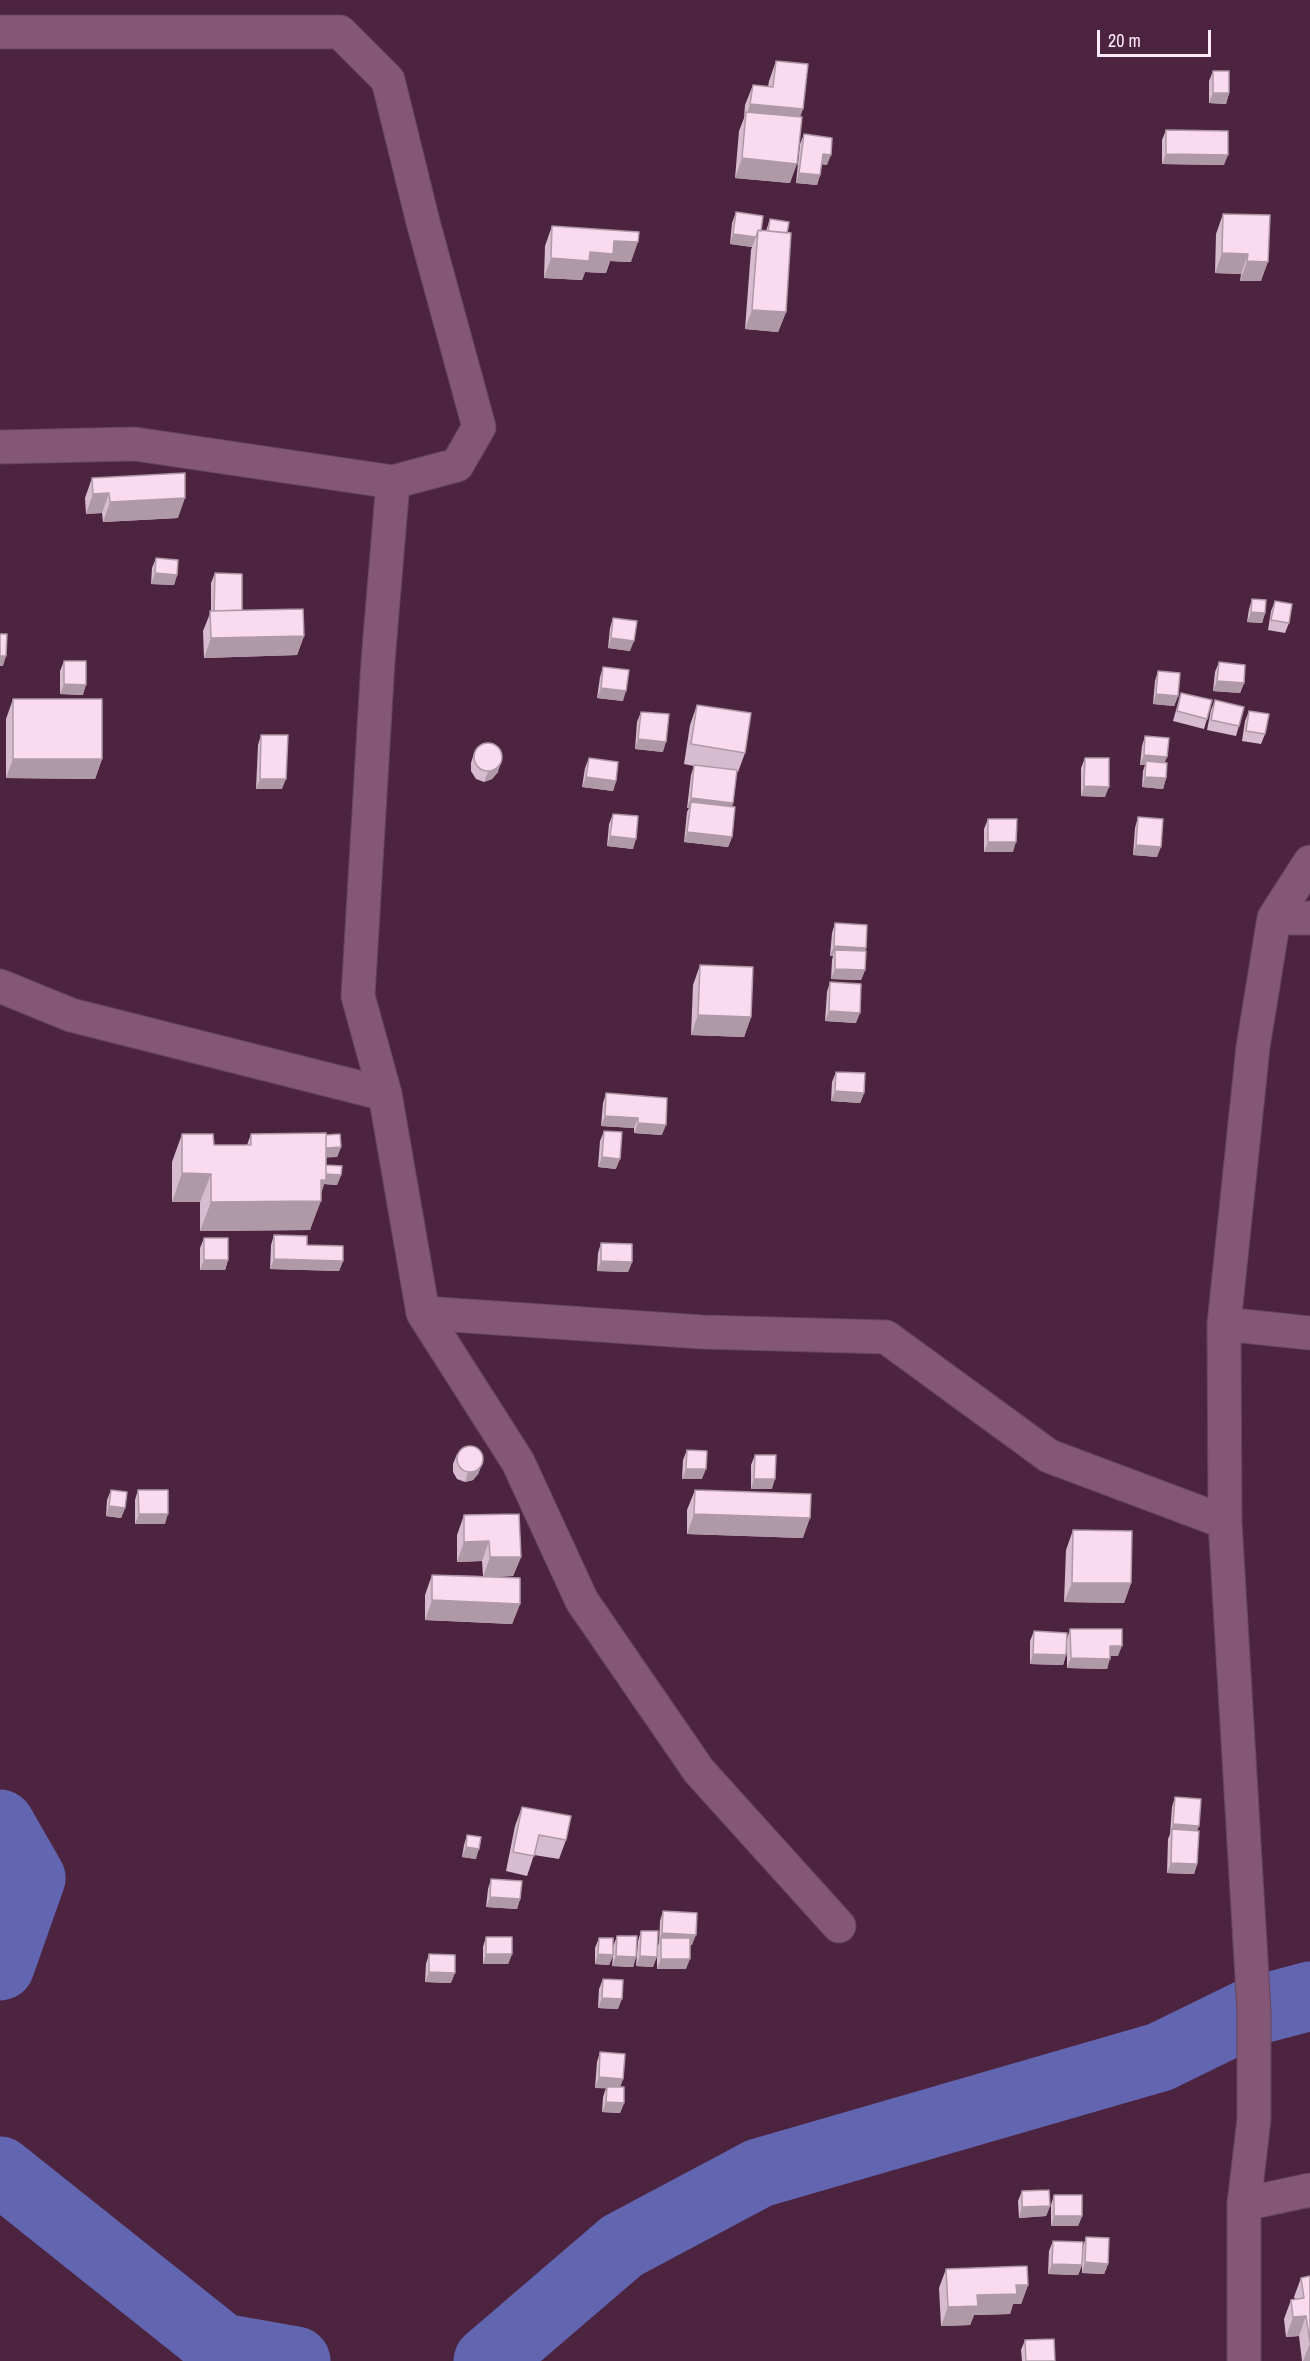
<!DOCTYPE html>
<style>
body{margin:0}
#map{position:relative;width:1310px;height:2361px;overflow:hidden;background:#4c2440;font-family:"Archivo Narrow",sans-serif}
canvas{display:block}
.scale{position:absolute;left:1097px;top:30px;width:114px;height:27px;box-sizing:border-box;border:3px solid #fee9f7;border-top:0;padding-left:8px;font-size:18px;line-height:21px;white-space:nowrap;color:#fee9f7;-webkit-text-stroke:4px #4c2440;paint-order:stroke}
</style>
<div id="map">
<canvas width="1310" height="2361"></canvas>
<div class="scale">20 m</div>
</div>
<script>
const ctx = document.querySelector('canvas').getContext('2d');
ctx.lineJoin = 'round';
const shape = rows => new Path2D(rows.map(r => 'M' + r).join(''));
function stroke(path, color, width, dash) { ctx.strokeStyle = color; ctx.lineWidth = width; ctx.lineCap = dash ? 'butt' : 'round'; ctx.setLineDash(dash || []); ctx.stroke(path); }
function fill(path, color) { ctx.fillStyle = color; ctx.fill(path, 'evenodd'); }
stroke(shape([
 [0,1824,31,1878,0,1966],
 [0,2171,222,2348,296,2361],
 [488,2361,622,2246,759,2173,1160,2057,1254,2011,1310,1996]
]), '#6266b1', 69);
const minor = shape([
 [0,32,340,32,388,80,423,222,479,427,457,465,393,482],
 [0,447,135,444,393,482,378,661,358,996,385,1094,423,1313,518,1462,582,1601,699,1771,839,1926],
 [1274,918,1310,918],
 [0,986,71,1015,385,1094],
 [423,1313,702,1332,886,1337,1049,1456,1225,1522],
 [1224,1324,1310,1333],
 [1244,2204,1310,2190],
 [1244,2361,1244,2204,1254,2119,1254,2011,1225,1522,1224,1324,1253,1047,1274,918,1310,862]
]);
stroke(minor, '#66455d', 35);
stroke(minor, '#835775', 33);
fill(shape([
 [776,61,800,117,790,183,735,178,739,131,744,118,745,105,753,85,768,87,769,81],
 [1213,71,1229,93,1226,104,1209,103,1209,81],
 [1166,130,1224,165,1162,164,1162,140],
 [804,134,827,165,822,164,820,175,817,185,796,183,800,144],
 [736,212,761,231,766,231,770,219,787,233,786,312,778,332,745,329,751,250,752,247,730,244,732,223],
 [1223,214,1270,215,1261,281,1240,281,1241,274,1215,273,1216,234],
 [552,226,631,262,610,261,606,273,585,272,582,280,544,278,545,246],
 [92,478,178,518,103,522,102,513,86,514,85,498],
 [156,558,177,575,174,585,151,584,152,568],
 [215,573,242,610,304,636,297,655,204,658,203,631,211,611,211,583],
 [1252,599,1265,613,1262,623,1247,622,1249,609],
 [1275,601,1289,623,1285,633,1268,630,1271,611],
 [613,618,630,651,608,648,610,628],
 [64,661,83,695,60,694,60,671],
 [1219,662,1244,683,1240,693,1213,691,1215,672],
 [603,667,623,701,597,698,600,677],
 [1158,671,1178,696,1174,706,1153,704,1155,681],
 [1181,693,1207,719,1204,729,1173,721,1178,703],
 [13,699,102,759,95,779,6,778,6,719],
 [1215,700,1239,726,1236,736,1207,730,1211,710],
 [697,705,745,753,738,772,736,772,732,807,732,837,728,847,684,842,687,812,689,808,687,808,691,775,694,766,684,764,690,725],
 [1249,711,1265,734,1261,744,1242,741,1245,721],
 [641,712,663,752,635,749,637,722],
 [261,735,282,789,256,789,258,745],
 [1145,736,1165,762,1166,778,1163,789,1142,787,1143,771,1145,765,1140,765,1142,746],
 [474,753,498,772,492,779,484,782,476,779,471,771,471,763],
 [589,758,616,781,613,791,582,787,585,768],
 [1085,758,1105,797,1081,796,1081,768],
 [613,814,633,849,607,846,609,824],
 [1138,817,1157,857,1133,855,1135,828],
 [988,819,1013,852,984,852,984,829],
 [835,923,866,948,865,951,865,970,861,980,831,979,832,960,833,956,830,956,832,933],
 [700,965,751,1017,744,1037,691,1035,693,985],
 [830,982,856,1023,825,1021,827,992],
 [836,1072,864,1093,860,1103,831,1101,832,1082],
 [606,1093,662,1135,634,1133,634,1128,601,1126,603,1103],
 [604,1131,616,1169,598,1167,600,1141],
 [182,1134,214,1145,247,1145,251,1134,326,1135,341,1147,337,1157,326,1157,326,1165,341,1175,337,1185,324,1184,310,1230,200,1231,200,1202,172,1202,172,1162],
 [274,1235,307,1245,343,1261,339,1271,270,1269,271,1245],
 [204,1238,228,1260,225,1270,200,1270,200,1248],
 [601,1243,632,1262,628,1272,597,1271,598,1253],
 [687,1450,702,1479,682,1479,683,1460],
 [457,1454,482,1464,478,1474,473,1480,465,1482,457,1479,453,1472,453,1464],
 [755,1455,772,1489,751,1489,751,1465],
 [111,1490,125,1508,121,1518,106,1516,107,1500],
 [138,1490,165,1524,135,1524,135,1500],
 [695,1490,803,1538,687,1534,687,1510],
 [464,1515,521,1557,513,1576,493,1577,520,1604,512,1624,425,1620,425,1595,432,1575,483,1576,482,1561,457,1562,457,1535],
 [1073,1530,1131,1583,1124,1603,1064,1602,1066,1550],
 [1070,1629,1118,1656,1110,1656,1107,1669,1067,1668,1067,1639],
 [1034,1631,1066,1655,1063,1665,1030,1664,1030,1641],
 [1175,1797,1199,1826,1197,1830,1197,1864,1194,1874,1167,1873,1168,1839,1170,1834,1172,1807],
 [522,1807,566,1840,559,1859,534,1855,527,1876,506,1871,515,1826],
 [467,1835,476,1859,462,1857,464,1845],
 [491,1879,520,1899,517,1909,486,1907,488,1889],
 [663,1911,692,1945,690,1945,686,1969,657,1969,657,1951,653,1967,636,1966,638,1941,641,1931,657,1948,659,1943,660,1921],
 [617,1936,636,1957,633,1967,612,1966,613,1956,609,1965,595,1964,595,1948,599,1938,613,1947],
 [486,1937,512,1954,508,1964,483,1964,483,1947],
 [429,1954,451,1983,425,1982,426,1964],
 [603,1979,618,2009,598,2008,599,1989],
 [600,2052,623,2079,620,2087,624,2103,620,2113,602,2112,603,2097,606,2088,595,2088,597,2062],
 [1022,2191,1050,2206,1046,2216,1019,2218,1018,2201],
 [1054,2195,1082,2216,1078,2226,1051,2226,1051,2205],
 [1086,2237,1108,2264,1104,2274,1082,2273,1082,2257,1082,2265,1078,2275,1048,2274,1049,2251,1053,2241,1083,2247],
 [946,2269,1028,2285,1021,2304,1013,2304,1010,2314,974,2315,970,2325,941,2326,939,2288],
 [1310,2276,1310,2361,1302,2361,1299,2336,1286,2337,1284,2319,1291,2300,1295,2299,1294,2297,1301,2278],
 [1025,2340,1055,2361,1022,2361,1021,2350]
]), '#d7bbce');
fill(shape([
 [1213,93,1229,93,1226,104,1209,103],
 [750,104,803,109,796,129,746,117],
 [823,154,831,155,827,165,819,164],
 [1166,154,1228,155,1224,165,1162,164],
 [742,158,797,164,790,183,735,178],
 [799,173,820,175,817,185,796,183],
 [733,234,756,237,752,247,730,244],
 [614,241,638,242,631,262,610,261,606,273,585,272,582,280,544,278,551,258,590,252],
 [1222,253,1248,254,1241,274,1215,273],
 [1247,261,1268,262,1261,281,1240,281],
 [752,310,786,312,778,332,745,329],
 [109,493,102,513,86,514,93,494],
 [185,498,178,518,103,522,110,502],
 [155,573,177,575,174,585,151,584],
 [1251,612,1265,613,1262,623,1247,622],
 [304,636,297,655,204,658,211,638],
 [611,638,634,641,630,651,608,648],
 [0,656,6,656,3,666,0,666],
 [1217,681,1244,683,1240,693,1213,691],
 [64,684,86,685,83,695,60,694],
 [601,688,626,691,623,701,597,698],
 [1156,694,1178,696,1174,706,1153,704],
 [638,739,666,742,663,752,635,749],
 [1144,755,1167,757,1163,767,1146,761,1145,765,1140,765],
 [13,759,102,759,95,779,6,778],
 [501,762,498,772,492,779,484,782,488,772],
 [586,777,616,781,613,791,582,787],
 [1145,777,1166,778,1163,789,1142,787],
 [260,779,286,779,282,789,256,789],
 [1084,786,1109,787,1105,797,1081,796],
 [691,798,733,803,730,814,691,802,689,808,687,808],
 [687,832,732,837,728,847,684,842],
 [610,836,636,839,633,849,607,846],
 [988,842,1016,842,1013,852,984,852],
 [1136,845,1161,847,1157,857,1133,855],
 [834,946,866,948,862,958,835,950,833,956,830,956],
 [835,969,865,970,861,980,831,979],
 [829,1011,860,1013,856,1023,825,1021],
 [698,1015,751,1017,744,1037,691,1035],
 [835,1091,864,1093,860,1103,831,1101],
 [605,1116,638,1118,634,1128,601,1126],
 [638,1123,666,1125,662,1135,634,1133],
 [341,1147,337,1157,321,1158,324,1148],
 [602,1157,620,1159,616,1169,598,1167],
 [182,1173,211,1174,200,1202,172,1202],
 [326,1174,341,1175,337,1185,324,1184,318,1201,321,1201,310,1230,200,1231,211,1202,321,1180],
 [274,1259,343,1261,339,1271,270,1269],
 [204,1260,228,1260,225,1270,200,1270],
 [601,1261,632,1262,628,1272,597,1271],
 [482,1464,478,1474,473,1480,465,1482,468,1472],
 [686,1469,706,1469,702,1479,682,1479],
 [754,1479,775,1479,772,1489,751,1489],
 [109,1506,125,1508,121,1518,106,1516],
 [139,1514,168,1514,165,1524,135,1524],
 [694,1514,810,1518,803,1538,687,1534],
 [489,1541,482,1561,457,1562,464,1542],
 [490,1557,521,1557,513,1576,483,1577],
 [1072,1583,1131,1583,1124,1603,1064,1602],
 [432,1600,520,1604,512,1624,425,1620],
 [1110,1646,1122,1646,1118,1656,1106,1656],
 [1033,1654,1066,1655,1063,1665,1030,1664],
 [1071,1658,1110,1659,1107,1669,1067,1668],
 [1173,1824,1199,1826,1195,1836,1172,1829,1170,1834],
 [466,1847,479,1849,476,1859,462,1857],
 [1171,1863,1197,1864,1194,1874,1167,1873],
 [490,1897,520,1899,517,1909,486,1907],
 [662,1933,696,1935,692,1945,661,1943,661,1938,658,1943],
 [486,1954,512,1954,508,1964,483,1964],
 [598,1954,613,1955,609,1965,595,1964],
 [616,1956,636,1957,633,1967,612,1966],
 [640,1956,657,1957,653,1967,636,1966],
 [661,1959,690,1959,686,1969,657,1969],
 [429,1972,455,1973,451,1983,425,1982],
 [602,1998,622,1999,618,2009,598,2008],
 [599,2077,623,2079,619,2089,595,2088],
 [606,2102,624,2103,620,2113,602,2112],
 [1050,2206,1046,2216,1019,2218,1022,2207],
 [1054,2216,1082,2216,1078,2226,1051,2226],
 [1085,2262,1108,2264,1104,2274,1082,2273],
 [1052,2264,1082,2265,1078,2275,1048,2274],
 [1016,2285,1028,2285,1021,2304,1013,2304,1010,2314,974,2315,970,2325,941,2326,948,2307,977,2295],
 [1306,2316,1299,2336,1286,2337,1293,2317],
 [1310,2343,1310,2361,1303,2361]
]), '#af99a7');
const building = shape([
 [776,61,808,64,803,109,750,104,753,85,773,87,776,61],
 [1213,71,1229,71,1229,93,1213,93,1213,71],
 [746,112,802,117,797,164,742,158,746,112],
 [1166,130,1228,131,1228,155,1166,154,1166,130],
 [804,134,832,138,831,155,823,154,820,175,799,173,804,134],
 [736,212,763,216,761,231,758,230,756,237,733,234,736,212],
 [1223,214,1270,215,1268,262,1247,261,1248,254,1222,253,1223,214],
 [770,219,789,222,787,233,768,231,770,219],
 [552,226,639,232,638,242,614,241,613,254,590,252,589,261,551,258,552,226],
 [758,230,791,233,786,312,752,310,758,230],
 [185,473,185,498,110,502,109,493,93,494,92,478,185,473],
 [156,558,178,560,177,575,155,573,156,558],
 [215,573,242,574,242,610,214,611,215,573],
 [1252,599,1266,600,1265,613,1251,612,1252,599],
 [1275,601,1292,604,1289,623,1271,620,1275,601],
 [303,609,304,636,211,638,210,611,303,609],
 [613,618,637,621,634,641,611,638,613,618],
 [0,634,7,634,6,656,0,656,0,634],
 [64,661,86,661,86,685,64,684,64,661],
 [1219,662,1245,665,1244,683,1217,681,1219,662],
 [603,667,629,670,626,691,601,688,603,667],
 [1158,671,1180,673,1178,696,1156,694,1158,671],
 [1181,693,1212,700,1207,719,1177,711,1181,693],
 [13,699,102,699,102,759,13,759,13,699],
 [1215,700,1244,707,1239,726,1211,720,1215,700],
 [697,705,751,713,745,753,691,744,697,705],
 [1249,711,1269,714,1265,734,1246,731,1249,711],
 [641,712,669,714,666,742,638,739,641,712],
 [261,735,288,735,286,779,260,779,261,735],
 [1145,736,1169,738,1167,757,1144,755,1145,736],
 '474 757a14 14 0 1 1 28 0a14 14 0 1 1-28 0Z',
 [589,758,618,762,616,781,586,777,589,758],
 [1085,758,1109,758,1109,787,1084,786,1085,758],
 [1146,761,1167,763,1166,778,1145,777,1146,761],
 [694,765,737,770,733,803,691,798,694,765],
 [691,802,735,807,732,837,687,832,691,802],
 [613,814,638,816,636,839,610,836,613,814],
 [1138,817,1163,819,1161,847,1136,845,1138,817],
 [988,819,1017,819,1016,842,988,842,988,819],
 [835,923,867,925,866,948,834,946,835,923],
 [835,950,866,951,865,970,835,969,835,950],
 [700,965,753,967,751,1017,698,1015,700,965],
 [830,982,861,984,860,1013,829,1011,830,982],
 [836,1072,865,1073,864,1093,835,1091,836,1072],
 [606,1093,667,1098,666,1125,638,1123,638,1118,605,1116,606,1093],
 [604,1131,622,1132,620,1159,602,1157,604,1131],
 [326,1133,326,1180,321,1180,321,1201,211,1202,211,1174,182,1173,182,1134,213,1134,214,1145,251,1145,251,1134,326,1133],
 [340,1134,341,1147,326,1148,326,1135,340,1134],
 [326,1165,342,1166,341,1175,326,1174,326,1165],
 [274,1235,307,1236,307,1245,343,1246,343,1261,274,1259,274,1235],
 [204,1238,228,1238,228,1260,204,1260,204,1238],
 [601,1243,632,1244,632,1262,601,1261,601,1243],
 '457 1459a13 13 0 1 1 26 0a13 13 0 1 1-26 0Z',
 [687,1450,707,1451,706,1469,686,1469,687,1450],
 [755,1455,776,1455,775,1479,754,1479,755,1455],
 [111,1490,127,1492,125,1508,109,1506,111,1490],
 [138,1490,168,1490,168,1514,139,1514,138,1490],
 [695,1490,811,1494,810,1518,694,1514,695,1490],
 [519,1514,521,1557,490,1557,489,1541,464,1542,464,1515,519,1514],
 [1073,1530,1132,1531,1131,1583,1072,1583,1073,1530],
 [432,1575,520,1578,520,1604,432,1600,432,1575],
 [1070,1629,1122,1629,1122,1646,1110,1646,1110,1659,1071,1658,1070,1629],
 [1034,1631,1067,1633,1066,1655,1033,1654,1034,1631],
 [1175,1797,1201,1799,1199,1826,1173,1824,1175,1797],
 [522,1807,571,1816,566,1840,539,1835,534,1856,513,1852,522,1807],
 [1172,1829,1199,1831,1197,1864,1171,1863,1172,1829],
 [467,1835,481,1837,479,1849,466,1847,467,1835],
 [491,1879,522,1881,520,1899,490,1897,491,1879],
 [663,1911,697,1913,696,1935,662,1933,663,1911],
 [641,1931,658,1931,657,1957,640,1956,641,1931],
 [617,1936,637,1936,636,1957,616,1956,617,1936],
 [486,1937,512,1937,512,1954,486,1954,486,1937],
 [599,1938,613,1938,613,1955,598,1954,599,1938],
 [661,1938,690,1938,690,1959,661,1959,661,1938],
 [429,1954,455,1955,455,1973,429,1972,429,1954],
 [603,1979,623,1980,622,1999,602,1998,603,1979],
 [600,2052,625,2054,623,2079,599,2077,600,2052],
 [607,2087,624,2087,624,2103,606,2102,607,2087],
 [1049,2190,1050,2206,1022,2207,1022,2191,1049,2190],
 [1054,2195,1082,2195,1082,2216,1054,2216,1054,2195],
 [1086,2237,1109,2238,1108,2264,1085,2262,1086,2237],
 [1053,2241,1083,2242,1082,2265,1052,2264,1053,2241],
 [1027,2266,1028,2285,1016,2285,1017,2294,977,2295,978,2306,948,2307,946,2269,1027,2266],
 [1310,2276,1310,2343,1306,2316,1293,2317,1291,2300,1304,2298,1301,2278,1310,2276],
 [1054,2339,1055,2361,1026,2361,1025,2340,1054,2339]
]);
fill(building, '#fadaef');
stroke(building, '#af99a7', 1.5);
</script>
